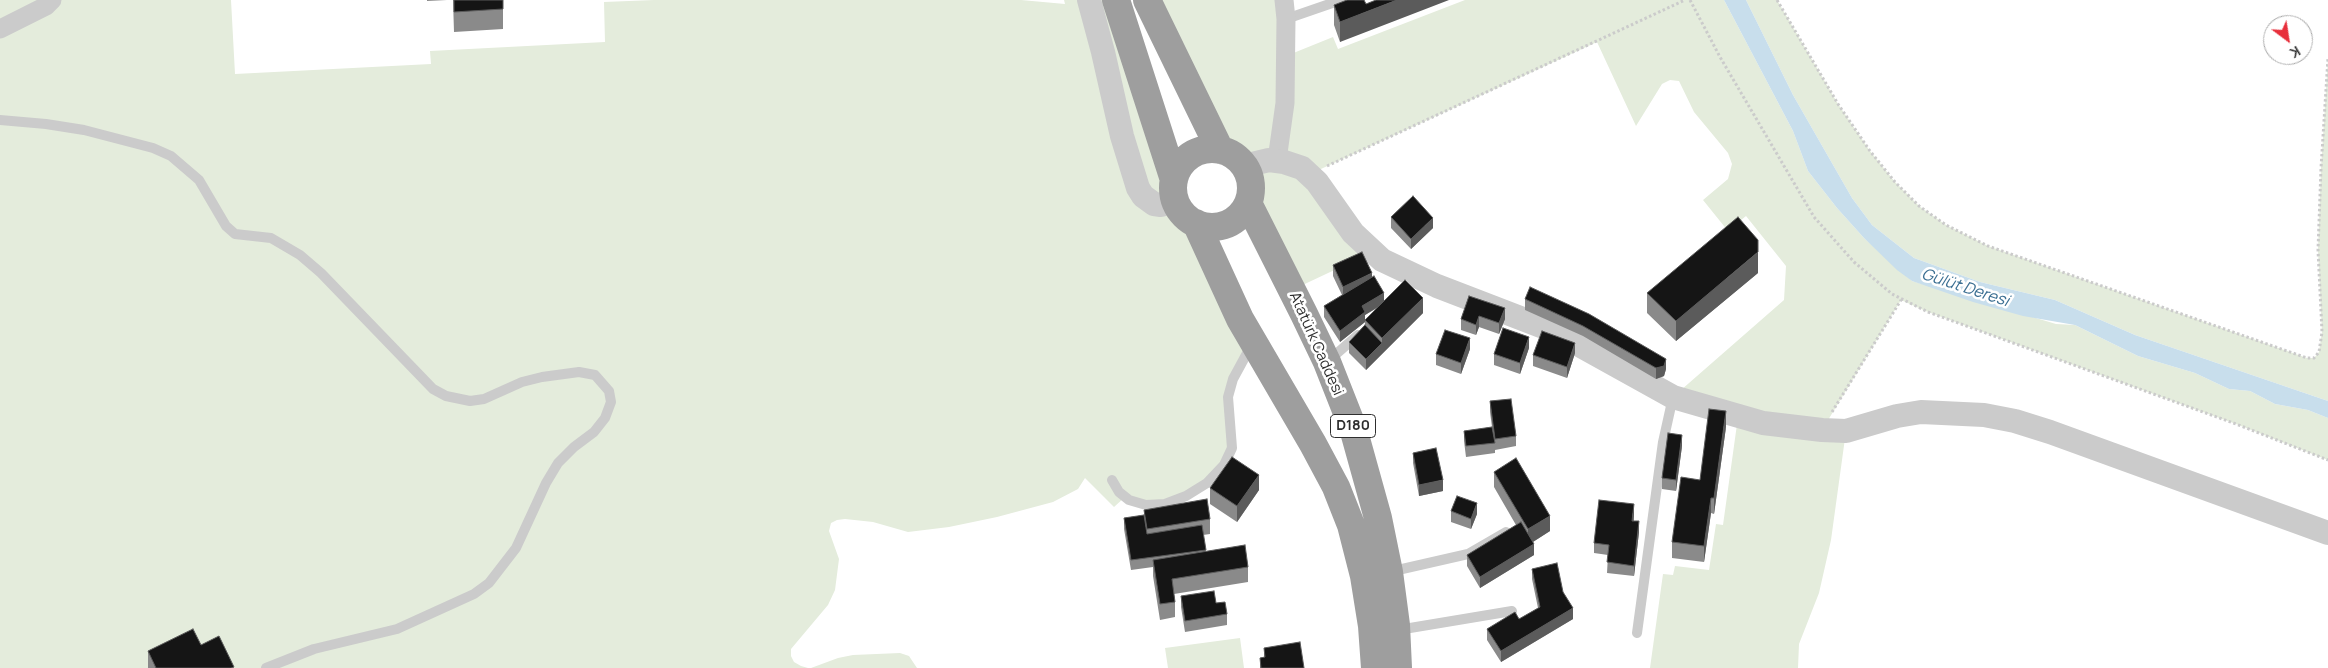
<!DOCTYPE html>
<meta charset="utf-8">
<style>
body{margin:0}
#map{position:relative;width:2328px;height:668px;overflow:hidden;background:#fff;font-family:Manrope,sans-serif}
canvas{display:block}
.north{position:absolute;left:2263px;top:15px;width:50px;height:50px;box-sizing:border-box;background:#fff;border:1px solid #ababab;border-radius:50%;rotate:149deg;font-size:14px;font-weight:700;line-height:20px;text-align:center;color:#2e2e2e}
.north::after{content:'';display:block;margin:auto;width:18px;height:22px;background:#e72f3b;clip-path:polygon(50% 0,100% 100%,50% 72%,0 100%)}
</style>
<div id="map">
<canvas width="2328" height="668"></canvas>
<div class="north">K</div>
</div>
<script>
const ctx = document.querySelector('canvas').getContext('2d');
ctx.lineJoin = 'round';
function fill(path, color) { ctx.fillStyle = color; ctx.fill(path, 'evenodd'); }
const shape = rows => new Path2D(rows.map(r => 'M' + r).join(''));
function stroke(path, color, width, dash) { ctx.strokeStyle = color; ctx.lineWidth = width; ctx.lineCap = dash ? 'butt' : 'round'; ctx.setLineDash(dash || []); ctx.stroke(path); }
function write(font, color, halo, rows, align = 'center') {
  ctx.font = font + ' Manrope,sans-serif'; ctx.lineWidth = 5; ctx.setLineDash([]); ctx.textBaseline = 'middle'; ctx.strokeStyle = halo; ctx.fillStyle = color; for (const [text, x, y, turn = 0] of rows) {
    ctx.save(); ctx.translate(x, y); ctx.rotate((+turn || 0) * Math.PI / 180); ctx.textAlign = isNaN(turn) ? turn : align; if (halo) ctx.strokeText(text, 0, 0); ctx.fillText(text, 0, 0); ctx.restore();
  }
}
fill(shape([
 [0,0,231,0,235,74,431,64,430,51,605,42,604,2,654,0,1021,0,1065,4,1064,0,1116,0,1177,205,1188,218,1253,343,1233,379,1232,449,1207,483,1165,504,1125,497,1114,507,1085,478,1078,489,1053,502,997,517,949,527,908,532,873,522,845,519,837,520,831,523,829,531,839,559,835,590,828,605,791,649,791,656,794,662,801,666,808,668,0,668],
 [1147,0,1284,0,1286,56,1333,37,1338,49,1465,0,1724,0,1793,131,1808,171,1837,208,1864,238,1912,281,2056,324,2075,325,2138,356,2195,373,2229,389,2250,391,2275,404,2308,410,2328,418,2328,460,2236,424,1928,312,1901,300,1822,430,1846,431,1831,540,1819,593,1799,644,1798,668,1650,668,1663,574,1673,575,1675,566,1709,570,1716,524,1723,525,1738,417,1673,397,1784,300,1786,266,1746,216,1728,231,1703,200,1728,179,1732,164,1728,153,1694,112,1679,81,1670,80,1662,84,1636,126,1597,42,1310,174,1360,258,1292,290,1250,195,1248,173,1240,160,1227,152],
 [1746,0,1777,0,1838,104,1870,151,1895,182,1919,206,1946,225,1988,246,2307,358,2314,358,2319,352,2322,332,2318,250,2321,168,2328,58,2328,401,2135,335,2055,300,1980,282,1914,258,1872,225,1852,198,1793,95],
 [1240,638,1244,668,1168,668,1165,648],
 [900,653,909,656,917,668,811,668,838,658,853,655]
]), '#e4ecdc');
fill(shape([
 [1724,0,1746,0,1793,95,1852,198,1872,225,1914,258,1980,282,2055,300,2135,335,2328,401,2328,418,2308,410,2275,404,2250,391,2229,389,2195,373,2138,356,2075,325,2023,316,1973,302,1912,281,1897,270,1864,238,1837,208,1808,171,1793,131]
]), '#c8deec');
stroke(shape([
 [1690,0,1720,57,1814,217,1854,262,1892,294,1928,312,2236,424,2328,460],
 [1777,0,1838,104,1870,151,1895,182,1919,206,1946,225,1988,246,2307,358,2314,358,2319,352,2322,332,2318,250,2321,168,2328,58],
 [1327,166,1685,0],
 [1832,412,1901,300]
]), '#cbcbcb', 3, [2.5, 2.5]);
stroke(shape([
 [1286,19,1341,0],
 [0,120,46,124,84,130,153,148,171,156,199,180,226,226,235,234,271,238,300,255,321,273,433,389,446,396,470,401,484,399,522,382,542,377,579,372,595,375,609,391,611,402,605,418,594,432,574,447,558,463,546,483,516,548,489,583,474,594,397,629,314,649,266,668],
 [1327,362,1358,335],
 [1112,480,1119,492,1129,500,1146,505,1165,504,1186,496,1207,483,1224,465,1232,448,1228,397,1233,379,1252,344],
 [1389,572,1468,554,1506,532],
 [1398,630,1512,611],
 [1637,633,1663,442,1673,397]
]), '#cbcbcb', 10);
stroke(shape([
 [0,29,46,6,52,0],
 [1277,160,1285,103,1286,19,1284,0]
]), '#cbcbcb', 19);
stroke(shape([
 [1089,0,1103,52,1122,136,1138,188,1143,196,1154,204,1161,205,1176,201],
 [1244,166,1269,160,1284,162,1302,168,1317,182,1353,233,1382,260,1437,286,1554,331,1673,397,1763,423,1822,430,1846,431,1897,416,1921,412,1984,415,2015,421,2050,432,2328,533]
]), '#cbcbcb', 24);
stroke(shape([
 [1116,0,1174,180],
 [1147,0,1220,150],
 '1173 188a39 39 0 1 1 78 0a39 39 0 1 1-78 0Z',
 [1248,203,1304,314,1327,362,1353,428,1378,518,1389,572,1396,625,1398,668],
 [1196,223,1240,319,1313,444,1336,487,1351,525,1364,576,1372,626,1375,668]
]), '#9e9e9e', 28);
fill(shape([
 [427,0,447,0,427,1],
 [453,0,503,0,503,29,454,32],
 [1366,4,1340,42,1334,25,1334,5],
 [1391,217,1433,228,1411,249,1391,228],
 [1333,265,1372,277,1384,301,1423,313,1366,370,1349,353,1349,342,1365,325,1365,322,1340,342,1324,317,1324,306,1342,295,1333,276],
 [1379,307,1365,320,1365,315],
 [1758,273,1676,341,1647,313,1647,293],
 [1469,296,1505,319,1499,334,1479,327,1476,335,1461,330,1461,319],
 [1525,299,1589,314,1666,369,1664,376,1656,379,1583,336,1525,310],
 [1529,348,1520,374,1494,365,1494,354],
 [1470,349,1461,374,1436,365,1436,354],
 [1575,353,1567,378,1533,366,1533,355],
 [1490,401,1516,436,1516,446,1495,450,1495,444,1495,453,1466,457,1464,441,1464,431,1492,427,1490,412],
 [1726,427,1714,514,1711,513,1704,562,1672,558,1672,542,1700,480],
 [1682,446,1676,491,1662,489,1662,478],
 [1413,453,1443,491,1419,496,1413,463],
 [1494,472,1550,531,1533,542,1534,555,1480,588,1467,566,1467,555,1516,525,1494,487],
 [1210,488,1259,490,1237,522,1210,504],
 [1144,510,1210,519,1210,534,1203,535,1206,552,1248,567,1248,582,1174,594,1175,602,1175,617,1160,620,1153,576,1153,567,1131,570,1124,529,1124,518,1144,515],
 [1451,511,1477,514,1471,529,1451,522],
 [1634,515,1634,521,1639,532,1634,576,1607,573,1608,555,1594,553,1594,543],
 [1532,569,1563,592,1573,619,1501,662,1487,640,1487,629,1519,619,1538,608,1532,579],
 [1181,596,1216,603,1227,614,1227,625,1185,632,1181,607],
 [201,645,234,668,148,668,148,651],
 [1264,648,1304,668,1260,668,1260,658,1264,657]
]), '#8a8a8a');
fill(shape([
 [1397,0,1449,0,1340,42,1340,22],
 [1433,218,1433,228,1411,249,1411,239],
 [1758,252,1758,273,1676,341,1676,321],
 [1372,273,1372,284,1343,297,1343,287],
 [1384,293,1384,303,1365,315,1365,322,1340,342,1340,331,1362,306],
 [1423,298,1423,313,1366,370,1366,359,1382,343,1382,338],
 [1505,308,1505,319,1499,334,1499,323],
 [1479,316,1479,327,1476,335,1476,325],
 [1529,337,1529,348,1520,374,1520,363],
 [1470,338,1470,349,1461,374,1461,363],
 [1575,343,1575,353,1567,378,1567,367],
 [1666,359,1666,369,1664,376,1656,379,1656,368],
 [1726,411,1726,427,1714,514,1714,498],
 [1682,435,1682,446,1676,491,1676,480],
 [1259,475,1259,490,1237,522,1237,506],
 [1443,480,1443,491,1419,496,1419,485],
 [1711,498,1711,513,1704,562,1704,546],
 [1477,503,1477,514,1471,529,1471,519],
 [1634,504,1634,515,1632,531,1632,521],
 [1550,516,1550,531,1528,545,1528,529],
 [1639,521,1639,532,1634,576,1634,566],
 [1534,544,1534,555,1480,588,1480,577],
 [1573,608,1573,619,1501,662,1501,651]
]), '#5b5b5b');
const building = shape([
 [454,0,503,0,503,9,454,12,454,0],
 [1347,0,1364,0,1366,4,1376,0,1397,0,1340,22,1334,5,1347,0],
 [1413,196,1433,218,1411,239,1391,217,1413,196],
 [1738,217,1758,240,1758,252,1676,321,1647,293,1738,217],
 [1362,252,1372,273,1343,287,1333,265,1362,252],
 [1374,276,1384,293,1362,306,1365,312,1340,331,1324,306,1374,276],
 [1405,280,1423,298,1382,338,1365,320,1405,280],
 [1530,287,1589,314,1666,359,1664,366,1656,368,1583,326,1525,299,1530,287],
 [1469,296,1505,308,1499,323,1479,316,1476,325,1461,319,1469,296],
 [1365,325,1382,343,1366,359,1349,342,1365,325],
 [1503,328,1529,337,1520,363,1494,354,1503,328],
 [1445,330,1470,338,1461,363,1436,354,1445,330],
 [1542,331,1575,343,1567,367,1533,355,1542,331],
 [1511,399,1516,436,1495,439,1490,401,1511,399],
 [1709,409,1726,411,1714,498,1711,498,1704,546,1672,542,1681,477,1700,480,1709,409],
 [1492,427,1495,443,1466,446,1464,431,1492,427],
 [1668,433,1682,435,1676,480,1662,478,1668,433],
 [1436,448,1443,480,1419,485,1413,453,1436,448],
 [1232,457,1259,475,1237,506,1210,488,1232,457],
 [1516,458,1550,516,1528,529,1494,472,1516,458],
 [1457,496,1477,503,1471,519,1451,511,1457,496],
 [1207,499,1210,519,1147,529,1144,510,1207,499],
 [1599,500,1634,504,1632,521,1639,521,1634,566,1607,562,1609,545,1594,543,1599,500],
 [1144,515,1147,534,1202,525,1206,550,1131,560,1124,518,1144,515],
 [1521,522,1534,544,1480,577,1467,555,1521,522],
 [1245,545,1248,567,1172,579,1175,602,1160,604,1153,560,1245,545],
 [1557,563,1563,592,1573,608,1501,651,1487,629,1515,612,1519,619,1540,607,1532,569,1557,563],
 [1214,591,1216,603,1225,602,1227,614,1185,621,1181,596,1214,591],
 [193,629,201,645,219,636,234,667,231,668,156,668,148,651,193,629],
 [1300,642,1304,668,1261,668,1260,658,1265,657,1264,648,1300,642]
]);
fill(building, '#151515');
stroke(building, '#5b5b5b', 1);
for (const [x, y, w] of [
 [1353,426,45]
]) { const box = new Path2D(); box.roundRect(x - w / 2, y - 11.5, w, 23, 4); ctx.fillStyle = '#fff'; ctx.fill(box); stroke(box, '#2e2e2e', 1); }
write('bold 14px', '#2e2e2e', null, [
 ["D180",1353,426]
]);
write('15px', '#2e2e2e', '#fff', [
 ["Atatürk Caddesi",1316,344,66]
]);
write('italic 16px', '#3b6f92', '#fff', [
 ["Gülüt Deresi",1965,288,18]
]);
</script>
